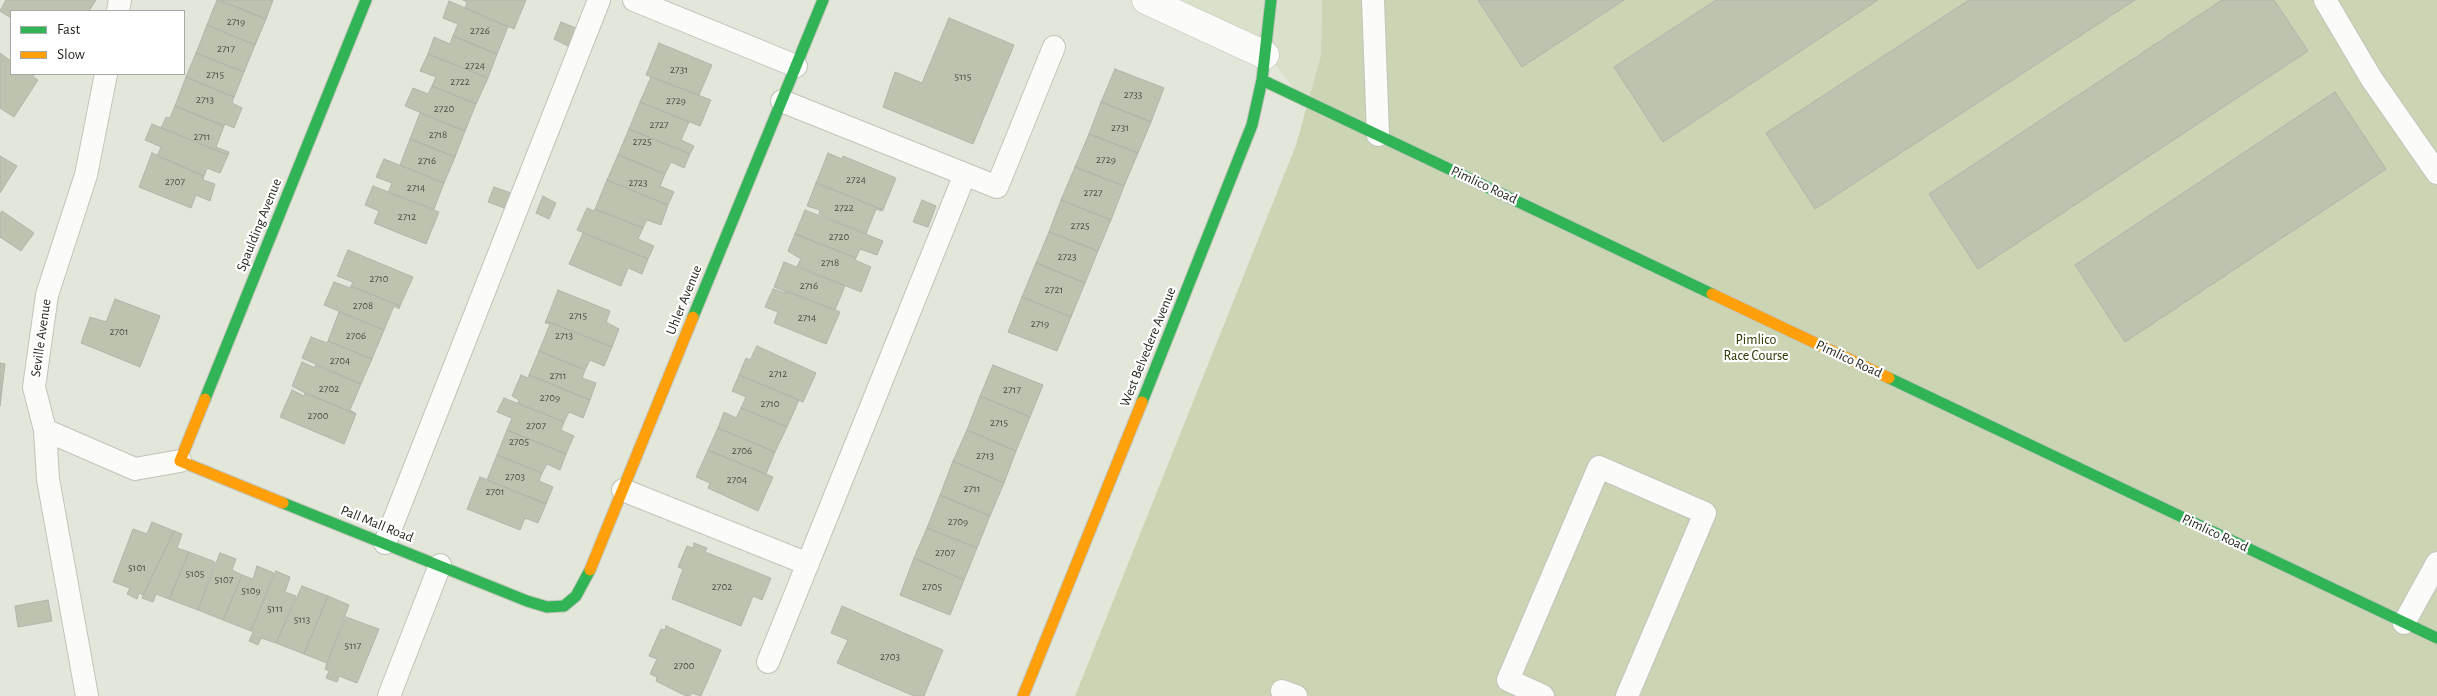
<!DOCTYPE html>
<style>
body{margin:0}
#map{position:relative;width:2437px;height:696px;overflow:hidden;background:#e3e7da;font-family:"Alegreya Sans",sans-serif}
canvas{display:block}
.legend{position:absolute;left:10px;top:10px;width:175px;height:65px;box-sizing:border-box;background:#fff;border:1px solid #a7a9a5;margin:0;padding:6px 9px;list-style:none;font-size:15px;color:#24271e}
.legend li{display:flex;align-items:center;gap:10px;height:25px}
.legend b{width:25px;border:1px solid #a7a9a5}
</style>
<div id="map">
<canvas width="2437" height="696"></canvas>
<ul class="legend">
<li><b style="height:6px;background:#30b455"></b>Fast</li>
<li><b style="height:6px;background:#ff9f0a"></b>Slow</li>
</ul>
</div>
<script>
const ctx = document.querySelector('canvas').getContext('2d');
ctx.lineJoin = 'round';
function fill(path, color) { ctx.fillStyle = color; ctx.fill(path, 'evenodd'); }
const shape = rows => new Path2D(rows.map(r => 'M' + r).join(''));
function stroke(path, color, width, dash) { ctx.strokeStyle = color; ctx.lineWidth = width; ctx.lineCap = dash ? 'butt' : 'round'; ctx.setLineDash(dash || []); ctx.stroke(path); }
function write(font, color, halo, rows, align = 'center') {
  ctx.font = font + ' "Alegreya Sans",sans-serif'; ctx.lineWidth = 4.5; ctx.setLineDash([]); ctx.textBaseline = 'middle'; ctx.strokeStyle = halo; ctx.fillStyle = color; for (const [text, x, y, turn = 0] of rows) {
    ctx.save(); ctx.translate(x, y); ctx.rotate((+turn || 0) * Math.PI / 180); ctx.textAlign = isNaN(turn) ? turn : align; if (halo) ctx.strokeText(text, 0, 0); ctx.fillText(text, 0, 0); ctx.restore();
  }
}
fill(shape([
 [1153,0,1322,0,1321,55,1310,95,1295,91,1271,59]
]), '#dae1cb');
fill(shape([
 [1322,0,2437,0,2437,696,1075,696,1296,145,1321,55]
]), '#cbd5b4');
const building = shape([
 [6,0,96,0,89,11,11,11,11,18,0,11,6,0],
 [217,0,266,19,255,45,207,25,217,0],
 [220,0,273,0,266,19,220,0],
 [463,0,526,0,514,29,465,8,467,2,463,0],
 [1478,0,1624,0,1522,67,1478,0],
 [1716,0,1878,0,1663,142,1614,67,1716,0],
 [1969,0,2135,0,1815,209,1766,133,1969,0],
 [2222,0,2274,0,2308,51,1978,269,1929,194,2222,0],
 [449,1,508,27,497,54,453,36,458,24,443,18,449,1],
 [949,18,1014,45,973,144,883,107,895,72,922,83,949,18],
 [561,22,576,28,568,46,554,39,561,22],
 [207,25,255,45,244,72,196,53,207,25],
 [453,36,497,54,488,78,428,54,434,37,450,44,453,36],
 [659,43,712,65,699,95,646,75,659,43],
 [0,53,11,61,11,74,35,74,33,77,38,80,14,117,0,108,0,53],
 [196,53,244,72,234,97,186,77,196,53],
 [428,54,488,78,476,104,432,86,436,77,420,71,428,54],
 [1115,69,1164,88,1151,122,1101,102,1115,69],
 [186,77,234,97,232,103,242,108,234,128,225,124,224,126,175,106,186,77],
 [651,77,711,100,700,126,640,102,651,77],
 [432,86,476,104,465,131,405,106,413,88,428,94,432,86],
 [2335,92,2386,169,2125,342,2075,265,2335,92],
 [640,102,689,122,681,140,694,146,690,154,629,129,640,102],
 [1101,102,1151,122,1138,153,1089,134,1101,102],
 [175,106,224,126,216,147,229,152,228,155,161,128,166,117,170,118,175,106],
 [420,113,465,131,455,157,410,139,420,113],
 [152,124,228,155,220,173,207,168,204,176,157,156,161,147,145,140,152,124],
 [629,129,690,154,684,168,671,162,665,174,618,155,629,129],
 [1089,134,1138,153,1124,186,1075,167,1089,134],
 [410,139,455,157,444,183,400,165,410,139],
 [152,153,204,176,203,180,215,184,210,201,196,195,191,208,139,187,152,153],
 [828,153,842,159,843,156,896,178,883,210,816,183,828,153],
 [618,155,665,174,660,186,674,192,668,205,607,180,618,155],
 [0,156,17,166,0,193,0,156],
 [384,159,444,183,434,209,388,193,392,183,376,177,384,159],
 [1075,167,1124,186,1111,220,1061,200,1075,167],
 [607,180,668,205,661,225,647,220,643,228,595,209,607,180],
 [816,183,817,183,883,210,882,211,876,209,866,234,819,214,820,210,807,206,816,183],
 [373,186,439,212,426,244,374,223,379,211,365,205,373,186],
 [494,187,511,193,504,208,488,202,494,187],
 [543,196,556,203,549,219,536,213,543,196],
 [922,200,936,206,928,227,913,222,922,200],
 [1061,200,1111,220,1098,251,1049,232,1061,200],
 [587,208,594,211,595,209,643,228,638,239,654,246,648,259,577,230,587,208],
 [805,210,883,241,877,255,860,249,856,258,795,234,805,210],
 [2,211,34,233,21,251,0,237,0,214,2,211],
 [1049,232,1098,251,1085,283,1036,263,1049,232],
 [583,233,648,259,642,274,628,268,621,286,569,264,583,233],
 [795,234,856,258,855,260,871,267,861,292,797,266,801,259,788,251,795,234],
 [348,250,413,277,400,306,351,286,353,282,337,276,348,250],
 [784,262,845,286,835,310,774,287,784,262],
 [1036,263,1085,283,1071,317,1022,297,1036,263],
 [334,282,350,288,351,286,400,306,399,309,394,306,384,330,324,305,334,282],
 [773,289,786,293,787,291,840,312,826,344,774,323,778,312,765,307,773,289],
 [558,290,610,311,606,322,619,329,612,347,546,321,558,290],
 [1022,297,1071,317,1057,351,1008,332,1022,297],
 [115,299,160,316,140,367,81,343,90,317,106,322,115,299],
 [339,312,384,330,372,359,328,341,339,312],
 [546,321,612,347,604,366,590,360,585,370,539,351,550,324,545,323,546,321],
 [311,337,327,343,328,341,372,359,361,384,302,358,311,337],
 [757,346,816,373,803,402,739,375,746,358,750,360,757,346],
 [539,351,585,370,582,378,596,383,590,400,529,375,539,351],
 [302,362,315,368,315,365,361,384,350,410,356,414,305,393,292,386,302,362],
 [0,363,5,364,0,406,0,363],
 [993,365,1043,385,1030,417,980,396,993,365],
 [521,375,528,378,529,375,590,400,583,418,569,412,564,422,518,403,519,400,512,396,521,375],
 [739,375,799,400,787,427,741,408,746,397,732,391,739,375],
 [292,390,304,396,305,393,356,414,344,444,280,417,292,390],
 [980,396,1030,417,1016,451,967,430,980,396],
 [504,398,564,422,561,430,574,436,566,454,507,430,512,418,497,412,504,398],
 [741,408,787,427,775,452,718,428,724,412,736,418,741,408],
 [718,428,775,452,766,474,708,450,718,428],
 [507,430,566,454,560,470,547,464,542,473,497,455,507,430],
 [967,430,1016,451,1004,483,953,461,967,430],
 [708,450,773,477,758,511,708,488,710,483,696,477,708,450],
 [497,455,542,473,539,481,553,487,546,504,487,480,497,455],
 [953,461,1004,483,990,516,940,495,953,461],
 [480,477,546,504,538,523,525,518,520,530,467,509,480,477],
 [940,495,990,516,977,548,927,528,940,495],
 [152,522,174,531,143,595,139,593,137,599,127,594,130,588,113,582,133,529,147,534,152,522],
 [927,528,977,548,964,580,914,558,927,528],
 [174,531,182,534,177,548,189,552,169,599,156,594,153,602,142,598,174,531],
 [694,543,707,548,705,552,771,578,762,600,753,596,741,626,672,599,683,569,678,567,687,546,693,548,694,543],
 [189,552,215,562,198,610,169,599,189,552],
 [220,553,236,559,232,570,242,575,223,620,198,610,220,553],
 [914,558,964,580,950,615,900,595,914,558],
 [257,566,274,573,251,631,223,620,242,575,253,579,257,566],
 [276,571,290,577,285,592,296,596,276,643,261,638,258,645,249,641,253,632,251,631,276,571],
 [302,586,328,596,304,654,276,643,302,586],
 [328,596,349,605,327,663,304,654,328,596],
 [48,600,52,621,18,627,15,606,48,600],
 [842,606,943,650,924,696,914,696,837,663,848,640,831,633,842,606],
 [346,617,379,629,357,683,339,676,337,682,326,678,329,671,325,669,327,663,346,617],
 [666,626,721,650,701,696,692,693,690,696,686,696,656,681,657,677,650,674,657,659,649,656,661,629,665,630,666,626]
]);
fill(building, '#bec3b0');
stroke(building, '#b1b4aa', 1);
const lane = shape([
 [634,0,796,66],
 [1373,0,1378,135],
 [2325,0,2371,78,2437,173],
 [118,11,120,0],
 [782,101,997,187,1054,47],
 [45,430,135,469,180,461],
 [623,490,808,564],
 [385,543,599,0],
 [2404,623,2437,563],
 [768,662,965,174],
 [1282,691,1296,696],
 [87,696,48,479,45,430,34,387,47,295,86,175,106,74],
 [389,696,440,565],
 [1543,696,1508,680,1599,467,1705,513,1627,696]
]);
const street = shape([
 [1146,0,1265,55]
]);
const fast = shape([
 [1262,80,1712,294],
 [693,317,823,0],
 [1889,378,2437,638],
 [205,399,366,0],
 [1142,402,1252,125,1262,80,1271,0],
 [283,503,527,601,547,607,564,606,576,596,590,570]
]);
const slow = shape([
 [1712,294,1889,378],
 [205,399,180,461,283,503],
 [590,570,693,317],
 [1023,696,1142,402]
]);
stroke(lane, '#c1c4ba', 24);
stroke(street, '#c1c4ba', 29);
stroke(fast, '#c1c4ba', 13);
stroke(slow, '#c1c4ba', 13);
stroke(lane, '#fbfbf9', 22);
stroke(street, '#fbfbf9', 28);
stroke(fast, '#30b455', 11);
stroke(slow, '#ff9f0a', 11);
write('11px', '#4a4e42', null, [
 ["2719",236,22],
 ["2726",480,31],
 ["2717",226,49],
 ["2724",475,66],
 ["2731",679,70],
 ["2715",215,75],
 ["5115",963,77],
 ["2722",460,82],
 ["2733",1133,95],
 ["2713",205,100],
 ["2729",676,101],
 ["2720",444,109],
 ["2727",659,125],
 ["2731",1120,128],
 ["2718",438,135],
 ["2711",202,137],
 ["2725",642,142],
 ["2729",1106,160],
 ["2716",427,161],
 ["2724",856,180],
 ["2707",175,182],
 ["2723",638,183],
 ["2714",416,188],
 ["2727",1093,193],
 ["2722",844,208],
 ["2712",407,217],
 ["2725",1080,226],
 ["2720",839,237],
 ["2723",1067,257],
 ["2718",830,263],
 ["2710",379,279],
 ["2716",809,286],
 ["2721",1054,290],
 ["2708",363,306],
 ["2715",578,316],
 ["2714",807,318],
 ["2719",1040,324],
 ["2701",119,332],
 ["2706",356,336],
 ["2713",564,336],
 ["2704",340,361],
 ["2712",778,374],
 ["2711",558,376],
 ["2702",329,389],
 ["2717",1012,390],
 ["2709",550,398],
 ["2710",770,404],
 ["2700",318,416],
 ["2715",999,423],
 ["2707",536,426],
 ["2705",519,442],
 ["2706",742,451],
 ["2713",985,456],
 ["2703",515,477],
 ["2704",737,480],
 ["2711",972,489],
 ["2701",495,492],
 ["2709",958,522],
 ["2707",945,553],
 ["5101",137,568],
 ["5105",195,574],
 ["5107",224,580],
 ["2702",722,587],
 ["2705",932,587],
 ["5109",251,591],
 ["5111",275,609],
 ["5113",302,620],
 ["5117",353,646],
 ["2703",890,657],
 ["2700",684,666]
]);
write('14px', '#24271e', '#fff', [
 ["Pimlico Road",1484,185,25],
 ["Spaulding Avenue",259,225,-68],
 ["Uhler Avenue",684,300,-68],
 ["Seville Avenue",41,338,-82],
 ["West Belvedere Avenue",1148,347,-68],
 ["Pimlico Road",1849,359,25],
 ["Pall Mall Road",377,524,22],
 ["Pimlico Road",2215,533,25]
]);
write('14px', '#2c3702', '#fff', [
 ["Pimlico",1756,340],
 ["Race Course",1756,356]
]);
</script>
